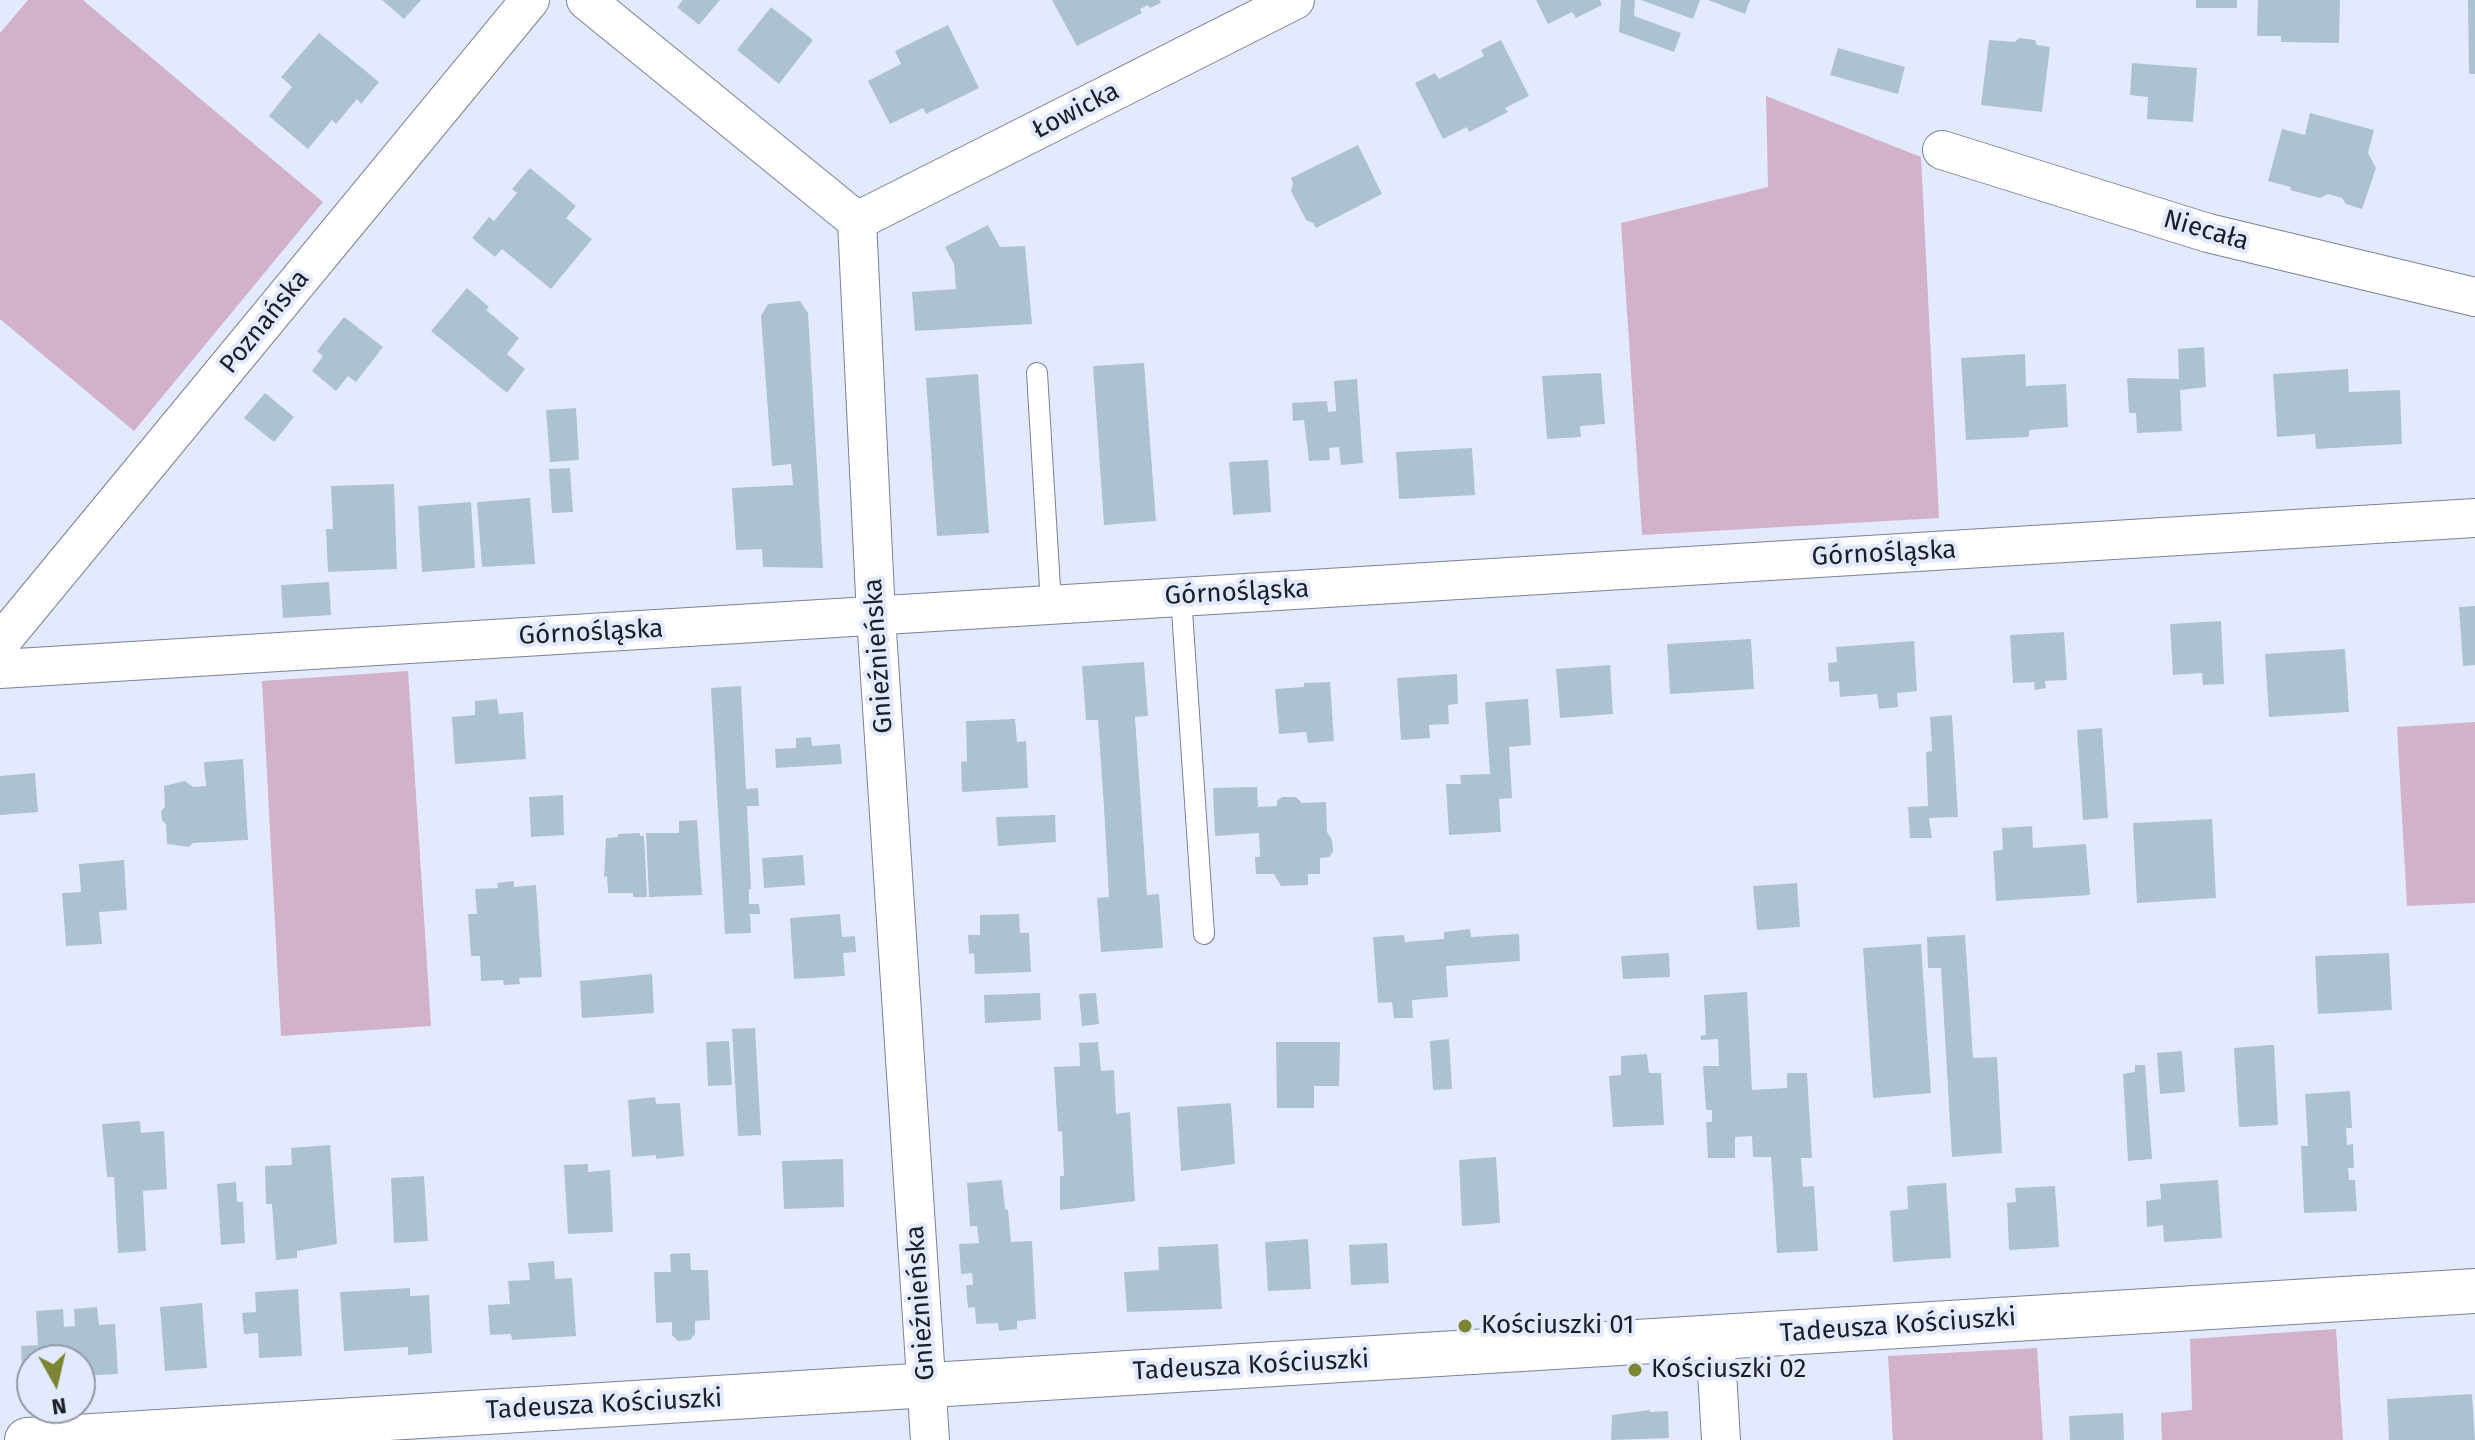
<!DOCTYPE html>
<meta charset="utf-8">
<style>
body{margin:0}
#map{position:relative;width:2475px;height:1440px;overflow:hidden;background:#e4eafe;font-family:"Fira Sans",sans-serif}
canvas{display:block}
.north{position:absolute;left:16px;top:1344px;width:80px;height:80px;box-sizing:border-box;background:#e4eafe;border:2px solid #9498a8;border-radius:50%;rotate:172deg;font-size:22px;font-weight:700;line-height:32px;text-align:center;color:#1b1e26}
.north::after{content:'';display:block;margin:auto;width:28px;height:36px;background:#7c8532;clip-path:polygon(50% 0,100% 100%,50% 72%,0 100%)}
</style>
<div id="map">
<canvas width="2475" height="1440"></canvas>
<div class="north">N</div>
</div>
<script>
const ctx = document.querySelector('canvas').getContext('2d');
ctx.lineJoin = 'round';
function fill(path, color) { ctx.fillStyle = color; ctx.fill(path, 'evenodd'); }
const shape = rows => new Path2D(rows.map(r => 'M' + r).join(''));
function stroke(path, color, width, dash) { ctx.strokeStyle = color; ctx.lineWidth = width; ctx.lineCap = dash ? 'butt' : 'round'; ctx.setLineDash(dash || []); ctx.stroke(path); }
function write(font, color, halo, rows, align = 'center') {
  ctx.font = font + ' "Fira Sans",sans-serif'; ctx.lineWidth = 8; ctx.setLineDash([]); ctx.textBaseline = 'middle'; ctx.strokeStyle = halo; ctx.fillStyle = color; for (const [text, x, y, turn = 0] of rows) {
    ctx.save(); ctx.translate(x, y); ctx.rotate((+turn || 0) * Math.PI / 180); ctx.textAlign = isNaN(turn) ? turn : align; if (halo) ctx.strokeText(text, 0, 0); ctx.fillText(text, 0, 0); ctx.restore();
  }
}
fill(shape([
 [28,0,83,0,323,202,134,431,0,319,0,33],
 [1766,96,1921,157,1939,518,1642,535,1621,223,1768,187],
 [408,671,431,1026,281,1036,262,681],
 [2475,722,2475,903,2407,906,2397,727],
 [2336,1329,2343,1440,2162,1440,2161,1413,2192,1410,2190,1339],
 [2037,1348,2043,1440,1893,1440,1888,1356]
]), '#d1b2ca');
fill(shape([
 [382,0,421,0,404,19],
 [683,0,720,0,699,25,677,7],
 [1052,0,1160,0,1161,3,1150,8,1148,5,1140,9,1142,13,1077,46],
 [1536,0,1600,0,1602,5,1576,18,1572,12,1548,24],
 [1621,0,1635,0,1634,16,1681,33,1674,52,1619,32],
 [1641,0,1700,0,1693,19],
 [1708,0,1750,0,1745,14],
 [2196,0,2237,0,2237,8,2196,8],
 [2258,0,2340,0,2339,43,2281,42,2281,36,2257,36],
 [2468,0,2475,0,2475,74,2469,74],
 [771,7,813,40,779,84,737,50],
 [948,25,979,88,926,114,923,108,890,124,868,81,901,64,895,51],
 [319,33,379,82,361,104,357,99,336,124,332,120,308,149,269,116,292,87,281,77],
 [2019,38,2035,40,2037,45,2050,47,2042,112,1981,105,1989,40,2015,42],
 [1501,40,1529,96,1505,108,1508,112,1489,122,1469,132,1467,127,1443,139,1415,83,1435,73,1439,79,1461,68,1484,56,1481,50],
 [1838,48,1905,67,1898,94,1830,75],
 [2132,63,2197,68,2193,122,2147,119,2148,97,2130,95],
 [2310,113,2374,130,2368,153,2376,168,2362,209,2346,204,2342,198,2328,194,2320,198,2290,190,2291,187,2268,181,2282,129,2305,135],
 [1358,145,1382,194,1316,228,1313,223,1306,220,1291,191,1293,183,1291,178],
 [530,168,576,206,566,218,592,239,551,289,502,249,495,257,472,238,489,217,494,221,517,193,512,189],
 [988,225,1000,247,1025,246,1032,324,915,331,912,292,956,289,954,264,945,247],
 [467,288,489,307,486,310,519,338,507,354,525,369,507,393,431,331],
 [800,301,808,313,823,568,763,567,762,549,736,550,732,488,793,485,791,464,772,466,761,316,768,304],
 [344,317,383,347,356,382,348,376,336,391,312,371,323,356,317,351],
 [2204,347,2206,387,2180,390,2182,431,2137,433,2136,413,2129,413,2127,378,2179,379,2178,349],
 [2025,354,2026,386,2066,384,2068,427,2029,430,2029,437,1966,440,1961,358],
 [1144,363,1156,521,1104,525,1093,366],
 [2348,369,2349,392,2400,390,2402,444,2316,449,2315,434,2277,437,2273,374],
 [1601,373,1605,424,1580,426,1581,437,1547,439,1542,376],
 [978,374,989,533,937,536,926,378],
 [1357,379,1363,463,1341,465,1339,447,1329,448,1330,460,1309,461,1304,420,1293,421,1292,403,1327,401,1328,412,1336,411,1334,381],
 [265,393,294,417,274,442,244,418],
 [576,408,579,460,550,462,546,410],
 [1472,448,1475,495,1399,499,1396,452],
 [1268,460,1271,512,1233,515,1229,462],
 [570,468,573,512,552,513,549,469],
 [394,484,397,569,328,572,326,529,333,529,331,486],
 [530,498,535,564,482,567,477,502],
 [471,502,475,568,422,572,418,506],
 [329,582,331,615,283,618,281,585],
 [2475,606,2475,665,2463,666,2459,607],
 [2221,621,2224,684,2203,685,2202,673,2173,675,2170,624],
 [2064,632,2067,680,2045,681,2046,688,2035,690,2034,682,2013,683,2010,635],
 [1751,639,1754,689,1670,694,1667,644],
 [1914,641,1917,691,1897,693,1898,707,1879,709,1877,694,1840,697,1839,681,1829,682,1828,663,1837,662,1836,647],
 [2345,649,2349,712,2269,717,2265,654],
 [1144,662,1148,716,1135,717,1147,895,1159,894,1163,948,1101,952,1097,898,1109,897,1104,808,1098,720,1086,720,1082,666],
 [1610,665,1613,714,1560,718,1556,669],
 [1457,674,1458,704,1448,705,1449,724,1429,725,1430,738,1401,740,1397,678],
 [1330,682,1334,741,1308,743,1306,732,1279,734,1275,689,1304,687,1304,683],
 [741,686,746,789,758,788,759,806,747,806,751,889,749,889,749,904,759,904,760,914,750,914,751,933,725,934,711,688],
 [497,699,499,714,523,712,526,759,455,764,452,717,475,715,475,701],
 [1528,699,1531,745,1509,747,1512,798,1499,799,1501,832,1449,835,1446,784,1461,784,1460,775,1490,774,1485,702],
 [1952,715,1958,817,1929,818,1932,838,1910,838,1908,807,1928,806,1926,752,1932,751,1930,717],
 [1015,719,1017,742,1026,741,1028,788,962,792,961,762,967,761,966,721],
 [2102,728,2108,818,2083,820,2077,730],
 [811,737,812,746,840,744,842,764,776,768,775,749,796,748,796,738],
 [243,759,248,840,193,843,189,847,167,844,166,824,162,820,161,811,165,807,164,786,185,781,193,787,206,786,204,762],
 [35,773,38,812,0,815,0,776],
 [1257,787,1258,807,1277,806,1277,801,1282,797,1296,797,1302,803,1326,802,1327,832,1332,840,1333,852,1329,857,1320,858,1320,874,1308,874,1308,885,1281,886,1274,874,1256,874,1255,857,1260,857,1259,833,1215,836,1213,788],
 [563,795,564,835,531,837,529,797],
 [1055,815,1056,842,998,846,996,817],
 [2212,819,2216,898,2137,903,2133,823],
 [697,820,702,895,649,897,646,833,679,833,679,821],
 [2032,826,2033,848,2086,844,2090,895,1996,901,1993,851,2003,850,2002,828],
 [640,833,640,836,644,836,647,897,633,897,633,893,608,893,607,876,604,877,606,838,618,837,618,834],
 [803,855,805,885,764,888,762,858],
 [124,860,127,910,99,912,102,944,66,946,62,893,81,892,79,864],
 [514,881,514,887,536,885,542,977,519,978,520,984,504,985,503,980,481,981,480,956,471,956,468,914,477,914,475,889,498,888,497,883],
 [1797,883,1800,927,1757,930,1753,886],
 [840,914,842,937,855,936,856,952,843,953,845,976,794,979,790,918],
 [1019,914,1020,933,1029,933,1031,972,975,974,974,953,969,954,968,935,980,935,980,915],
 [1470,929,1471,937,1519,934,1520,961,1446,966,1448,997,1412,1000,1413,1018,1394,1018,1392,1002,1378,1003,1373,937,1404,935,1405,942,1444,939,1444,932],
 [1965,935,1973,1058,1997,1057,2002,1153,1952,1157,1941,968,1928,968,1927,937],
 [1921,944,1931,1093,1873,1098,1863,948],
 [1669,953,1670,977,1623,979,1621,956],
 [2389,953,2392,1010,2318,1014,2315,956],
 [652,974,654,1013,582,1018,580,981],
 [1747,992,1752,1090,1787,1088,1787,1073,1807,1073,1812,1158,1801,1158,1803,1187,1814,1186,1818,1251,1777,1253,1771,1157,1753,1157,1752,1136,1735,1137,1735,1158,1708,1158,1706,1122,1712,1122,1712,1110,1706,1110,1703,1066,1719,1066,1718,1039,1701,1040,1701,1036,1706,1035,1704,995],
 [1040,993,1041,1020,985,1023,984,995],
 [1096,993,1099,1024,1082,1026,1079,994],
 [755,1028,761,1135,738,1136,732,1029],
 [1449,1039,1452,1089,1433,1090,1430,1041],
 [729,1041,732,1085,708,1086,706,1042],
 [1098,1042,1101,1071,1114,1070,1116,1114,1130,1112,1135,1201,1060,1210,1060,1176,1064,1176,1062,1131,1058,1132,1054,1067,1080,1066,1079,1043],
 [1276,1042,1340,1042,1339,1086,1314,1086,1314,1108,1277,1108],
 [2270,1045,2274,1045,2278,1125,2239,1127,2234,1048],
 [2182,1051,2185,1092,2160,1094,2157,1053],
 [1647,1054,1649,1073,1661,1073,1664,1125,1613,1127,1609,1076,1621,1075,1621,1056],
 [2135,1065,2145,1065,2152,1159,2128,1161,2123,1074,2135,1072],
 [2350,1091,2352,1128,2346,1128,2347,1145,2353,1144,2354,1168,2348,1168,2349,1180,2355,1180,2357,1211,2304,1213,2301,1146,2308,1146,2305,1094],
 [655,1097,656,1104,680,1103,684,1156,656,1159,656,1155,632,1157,628,1100],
 [1231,1103,1235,1164,1181,1171,1177,1107],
 [140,1121,141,1133,164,1131,167,1189,143,1191,146,1251,118,1253,114,1177,107,1177,102,1124],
 [330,1145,337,1244,297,1251,297,1258,276,1260,272,1204,266,1204,265,1166,292,1165,291,1148],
 [1496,1157,1500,1223,1462,1226,1459,1160],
 [843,1159,844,1207,784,1209,782,1161],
 [588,1164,588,1172,610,1170,613,1232,568,1234,564,1165],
 [424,1176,428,1241,394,1243,391,1178],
 [1002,1180,1005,1209,1008,1210,1011,1242,1032,1241,1036,1319,1017,1321,1017,1329,999,1331,998,1323,976,1324,975,1307,968,1308,966,1285,973,1285,972,1273,961,1274,959,1244,979,1243,977,1226,970,1226,967,1183],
 [2218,1180,2222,1238,2164,1242,2163,1225,2147,1227,2146,1201,2161,1199,2160,1184],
 [236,1182,237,1202,243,1202,245,1243,221,1245,217,1184],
 [1946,1183,1951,1258,1893,1262,1890,1211,1908,1209,1907,1186],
 [2055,1186,2059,1247,2009,1250,2007,1203,2016,1202,2015,1188],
 [1308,1239,1311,1289,1268,1291,1265,1242],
 [1387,1243,1389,1283,1351,1285,1349,1245],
 [1218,1244,1222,1309,1127,1312,1124,1272,1159,1270,1158,1247],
 [690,1253,691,1270,708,1270,710,1320,695,1321,695,1334,690,1340,678,1341,672,1335,672,1322,656,1323,654,1272,671,1272,670,1254],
 [554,1261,555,1279,572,1278,576,1336,512,1340,511,1334,490,1335,488,1305,510,1304,508,1281,530,1280,528,1263],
 [410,1288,410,1296,429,1295,432,1353,408,1355,408,1347,344,1351,340,1292],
 [298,1289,302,1356,259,1358,258,1333,244,1334,242,1313,256,1312,255,1292],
 [202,1303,207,1368,165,1371,160,1307],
 [97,1307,99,1325,115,1324,118,1374,80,1376,80,1360,32,1360,32,1368,22,1368,21,1346,38,1345,36,1311,63,1309,64,1327,75,1326,74,1309],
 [2472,1394,2475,1440,2389,1440,2387,1399],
 [1650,1410,1650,1412,1668,1411,1669,1438,1611,1440,1612,1415],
 [2123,1413,2124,1440,2070,1440,2069,1416]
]), '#acc2d3');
const lane = shape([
 [1037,373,1051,604],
 [1181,596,1204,934]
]);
const street = shape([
 [586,0,857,221,876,616,930,1440],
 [1942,150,2208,233,2475,297],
 [857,221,1295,0],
 [0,643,530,0],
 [0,669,2475,518],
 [1715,1338,1721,1440]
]);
const secondary = shape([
 [27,1440,2475,1291]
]);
stroke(lane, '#7a8197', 22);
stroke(street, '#7a8197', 40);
stroke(secondary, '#7a8197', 46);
stroke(lane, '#fff', 20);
stroke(street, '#fff', 38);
stroke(secondary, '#fff', 44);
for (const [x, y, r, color] of [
 [1465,1326,8,"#7c8532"],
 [1635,1370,8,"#7c8532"]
]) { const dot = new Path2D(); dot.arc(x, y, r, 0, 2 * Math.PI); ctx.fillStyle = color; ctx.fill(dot); stroke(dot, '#e4eafe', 3); }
write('26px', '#1b1e26', '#e4eafe', [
 ["Łowicka",1076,111,-27],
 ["Niecała",2206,231,16],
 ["Poznańska",265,322,-51],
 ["Górnośląska",1884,554,-3],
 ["Górnośląska",1237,593,-3],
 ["Górnośląska",591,633,-3],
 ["Gnieźnieńska",879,656,-94],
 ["Gnieźnieńska",921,1303,-94],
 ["Tadeusza Kościuszki",1898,1326,-4],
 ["Tadeusza Kościuszki",1251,1366,-3],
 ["Tadeusza Kościuszki",604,1405,-3]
]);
write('26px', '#1b1e26', '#e4eafe', [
 ["Kościuszki 01",1481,1326],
 ["Kościuszki 02",1651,1370]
], 'left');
</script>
